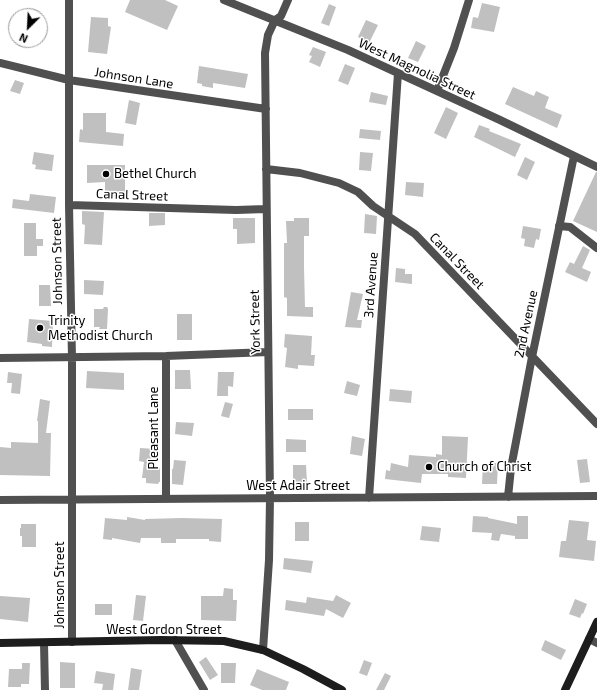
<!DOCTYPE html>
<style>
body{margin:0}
#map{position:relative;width:597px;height:690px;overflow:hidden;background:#fff;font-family:"Exo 2",sans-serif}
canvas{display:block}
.north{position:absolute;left:8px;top:8px;width:40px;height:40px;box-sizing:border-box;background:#fff;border:1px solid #999;border-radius:50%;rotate:204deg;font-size:11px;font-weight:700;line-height:16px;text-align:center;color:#000}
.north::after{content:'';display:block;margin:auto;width:14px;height:18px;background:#000;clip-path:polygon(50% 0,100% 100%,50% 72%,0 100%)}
</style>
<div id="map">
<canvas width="597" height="690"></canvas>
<div class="north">N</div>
</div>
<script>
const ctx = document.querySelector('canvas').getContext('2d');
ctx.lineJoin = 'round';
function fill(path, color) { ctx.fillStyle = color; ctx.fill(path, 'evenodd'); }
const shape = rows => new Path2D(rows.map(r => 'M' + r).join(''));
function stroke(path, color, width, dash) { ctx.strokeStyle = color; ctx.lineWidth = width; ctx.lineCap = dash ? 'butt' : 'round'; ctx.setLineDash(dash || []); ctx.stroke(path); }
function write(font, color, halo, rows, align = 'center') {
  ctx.font = font + ' "Exo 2",sans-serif'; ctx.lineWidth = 3; ctx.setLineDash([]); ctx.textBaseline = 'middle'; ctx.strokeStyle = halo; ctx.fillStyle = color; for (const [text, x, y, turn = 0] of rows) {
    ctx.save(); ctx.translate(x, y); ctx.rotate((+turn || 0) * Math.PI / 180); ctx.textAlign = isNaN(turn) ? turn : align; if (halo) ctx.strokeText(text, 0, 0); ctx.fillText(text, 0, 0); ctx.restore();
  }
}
fill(shape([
 [130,0,165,0,178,6,167,30,125,12],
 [482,3,500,7,494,32,471,28,473,17,478,18],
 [329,4,336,7,329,26,321,23],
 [91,17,108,18,108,26,111,27,107,54,88,52],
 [366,20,378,25,369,43,358,37],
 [416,41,426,46,418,62,408,58],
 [313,47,326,52,320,67,309,62,312,56,309,55],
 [345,64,355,68,348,85,338,81],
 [199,66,248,74,245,88,213,83,213,88,202,86,202,84,197,83],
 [15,80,24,83,20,94,10,91],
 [513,87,534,96,536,91,549,97,545,108,562,115,557,128,505,104],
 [371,92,388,96,386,105,369,102],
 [129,100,140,103,136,125,125,123],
 [446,107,458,113,446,139,434,133],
 [83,113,106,113,106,132,124,134,123,146,79,142,80,129,83,130],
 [479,125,490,129,489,131,521,144,515,157,474,137],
 [360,129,381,131,380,140,359,138],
 [34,152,54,155,52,171,35,169,36,165,32,164],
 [360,152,373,153,371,171,359,170],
 [525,157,535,162,527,180,517,175],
 [87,165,125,165,125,197,105,197,105,182,87,183],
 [596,172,597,172,597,232,573,221],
 [406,182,424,183,423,197,405,195],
 [30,194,56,197,54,213,12,208,13,199,29,201],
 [82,211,104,212,102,245,84,244,85,225,82,224],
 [149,213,165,213,165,225,149,226],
 [365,214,377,216,376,234,364,233],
 [233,218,255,218,255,243,237,244,237,229,233,229],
 [294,218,309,218,309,236,304,236,304,267,305,307,313,307,313,317,287,316,287,298,284,297,284,243,287,243,286,221,294,221],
 [24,223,36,223,36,239,43,239,43,246,37,246,37,256,24,256],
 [523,226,541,229,539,240,536,239,534,248,524,246,525,239,521,238],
 [583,246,590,250,582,268,591,272,587,282,565,272,570,262,574,264],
 [396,268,405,269,405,274,412,274,412,284,395,282],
 [84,280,104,281,103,295,84,294],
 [39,285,50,285,51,306,39,306],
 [351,292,363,294,357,320,362,320,361,328,345,327],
 [104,307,107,307,108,309,107,329,99,329,100,327,94,327,94,309,103,309],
 [177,314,192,314,192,340,177,340],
 [29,319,53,321,52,347,42,346,42,344,27,342],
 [285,334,312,336,311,355,315,355,314,366,298,365,298,369,285,367,287,348,284,347],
 [175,370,190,370,191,389,175,389],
 [87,371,124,373,124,390,86,388],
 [8,372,22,374,20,394,11,393,12,383,7,383],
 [218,372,234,372,233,387,228,386,228,396,217,396],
 [347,381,360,385,357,396,344,393],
 [390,389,412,391,411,403,389,401],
 [40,399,50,401,46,433,51,433,50,476,0,475,0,447,11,448,11,442,38,443,38,421,37,421],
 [225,402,233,404,229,418,221,416],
 [288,409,313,409,313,420,288,420],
 [176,422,194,423,192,436,175,434],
 [352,436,365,439,362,456,350,454],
 [442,436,468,437,466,478,448,477,448,474,422,474,421,483,385,479,386,470,390,471,391,463,408,467,409,455,436,457,436,454,442,455],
 [286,439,306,440,306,452,286,452],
 [140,448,156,449,155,468,160,468,160,482,159,482,158,484,146,483,146,478,142,478,144,462,139,461],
 [587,459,590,482,580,483,577,460],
 [174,460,186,461,183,485,172,484,172,469,173,469],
 [483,463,498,463,497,484,482,484],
 [293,465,306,465,307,482,293,482],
 [473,516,488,517,488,518,517,524,517,516,528,516,528,539,515,539,515,536,501,534,499,541,491,540,492,533,472,532],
 [127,517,145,520,145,519,182,518,222,519,221,542,209,541,209,539,176,539,176,543,161,543,161,538,141,538,140,543,112,538,112,540,103,539,105,518,127,520],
 [569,520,589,522,587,540,596,541,594,561,559,557,561,541,566,541],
 [295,522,309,522,309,541,295,541],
 [21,524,36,524,36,547,22,547,22,536,20,536,20,528,21,528],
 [422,526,441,528,439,542,420,540],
 [284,558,313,561,311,573,283,569],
 [224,588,233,589,233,600,237,600,236,621,201,620,201,596,223,596],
 [136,595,146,596,143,621,133,620],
 [336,595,351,603,343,618,326,609,324,616,285,610,286,600,306,603,307,597,333,601],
 [0,596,30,598,28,622,0,619],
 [575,599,587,604,583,614,582,613,580,618,569,614],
 [95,604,112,604,112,615,95,615],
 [545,640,566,650,561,660,541,650],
 [206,657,218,675,210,680,199,662],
 [364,660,372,663,367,676,359,673],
 [60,662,75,663,75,688,60,688],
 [22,663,30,663,29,684,21,684,21,687,8,687,9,669,22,669],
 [221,663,236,663,235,683,221,683],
 [131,668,142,670,139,690,128,690],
 [257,669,289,682,286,690,262,690,250,685],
 [96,671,115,674,113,690,102,690,103,684,94,683],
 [385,673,391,676,384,690,376,690]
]), '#c0c0c0');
stroke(shape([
 [69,0,69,205,72,358,72,642],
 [224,0,348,50,500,120,597,167],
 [0,63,69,80,266,109],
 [437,91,454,48,469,0],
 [266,169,300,173,339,183,358,192,373,206,415,234,597,424],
 [69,205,236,210,266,209],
 [559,226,570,227,597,248],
 [166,356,166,499],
 [0,358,166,356,268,352],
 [508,497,511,468,532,357,574,156],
 [369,498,398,73],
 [0,500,597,496],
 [589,639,597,643],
 [175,640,204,690],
 [44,643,45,690],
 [263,650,269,560,270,498,265,53,268,35,275,20,281,16,288,0]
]), '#505050', 8);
stroke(shape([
 [0,643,161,640,224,641,263,650,303,669,342,690],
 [565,690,597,622]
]), '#1d1d1d', 8);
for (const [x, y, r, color] of [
 [106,174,4,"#000"],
 [40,328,4,"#000"],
 [429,467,4,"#000"]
]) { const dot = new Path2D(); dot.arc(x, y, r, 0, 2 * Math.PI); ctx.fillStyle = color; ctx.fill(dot); stroke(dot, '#fff', 1.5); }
write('13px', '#000', '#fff', [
 ["West Magnolia Street",417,69,25],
 ["Johnson Lane",134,78,9],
 ["Canal Street",132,195,2],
 ["Johnson Street",57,261,-91],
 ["Canal Street",457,261,46],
 ["3rd Avenue",371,285,-86],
 ["York Street",255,322,-91],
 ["2nd Avenue",526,324,-78],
 ["Pleasant Lane",154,428,-90],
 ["West Adair Street",298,486],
 ["Johnson Street",60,585,-90],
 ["West Gordon Street",164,630]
]);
write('13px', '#000', '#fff', [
 ["Bethel Church",114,174],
 ["Trinity",48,321],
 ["Methodist Church",48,336],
 ["Church of Christ",437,467]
], 'left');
</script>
